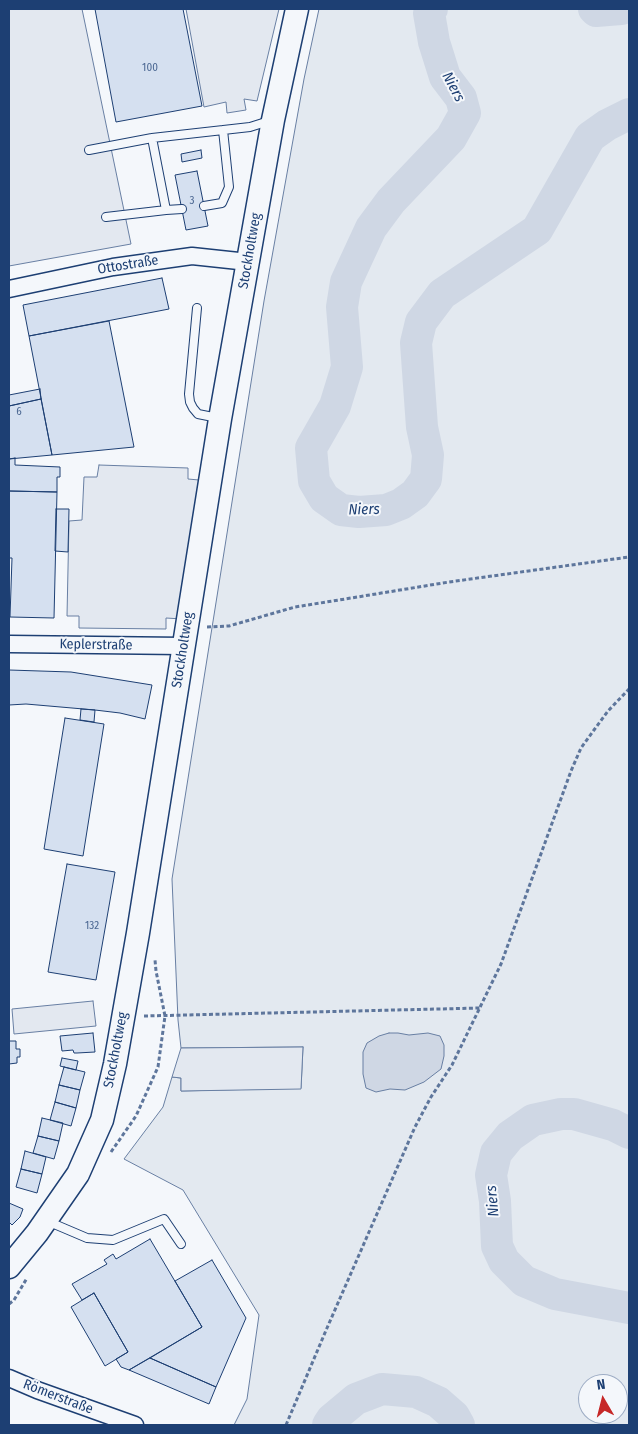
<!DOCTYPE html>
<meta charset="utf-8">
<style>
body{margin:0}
#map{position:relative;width:638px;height:1434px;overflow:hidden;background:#f4f7fb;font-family:"Fira Sans Condensed",sans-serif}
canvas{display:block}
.frame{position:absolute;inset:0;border:10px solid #1d3f73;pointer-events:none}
.north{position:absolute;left:578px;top:1374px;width:50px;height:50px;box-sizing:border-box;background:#f4f7fb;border:1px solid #9eadc5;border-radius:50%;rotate:352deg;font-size:14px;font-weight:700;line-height:20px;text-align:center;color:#1d3f73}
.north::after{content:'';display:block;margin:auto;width:18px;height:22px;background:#c62828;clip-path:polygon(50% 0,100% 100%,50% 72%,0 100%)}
</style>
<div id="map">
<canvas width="638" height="1434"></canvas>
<div class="frame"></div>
<div class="north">N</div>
</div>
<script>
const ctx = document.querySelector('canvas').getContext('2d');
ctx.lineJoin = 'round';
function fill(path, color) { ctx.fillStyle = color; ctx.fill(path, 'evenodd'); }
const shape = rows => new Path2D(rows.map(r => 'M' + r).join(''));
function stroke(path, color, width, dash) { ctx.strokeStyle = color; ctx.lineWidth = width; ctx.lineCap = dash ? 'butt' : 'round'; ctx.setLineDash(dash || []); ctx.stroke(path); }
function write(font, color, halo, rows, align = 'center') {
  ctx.font = font + ' "Fira Sans Condensed",sans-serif'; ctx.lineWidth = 4; ctx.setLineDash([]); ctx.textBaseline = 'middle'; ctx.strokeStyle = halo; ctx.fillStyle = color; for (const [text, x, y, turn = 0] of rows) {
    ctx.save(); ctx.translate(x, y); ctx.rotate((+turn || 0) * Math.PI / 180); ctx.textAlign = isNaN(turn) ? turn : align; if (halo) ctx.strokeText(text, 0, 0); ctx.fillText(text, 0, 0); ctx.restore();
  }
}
const green = shape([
 [319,9,629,9,629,1425,234,1425,247,1399,259,1315,183,1190,124,1159,163,1107,172,1077,181,1078,181,1091,301,1088,303,1047,181,1048,178,1020,172,879,264,301,304,79,319,9],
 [588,1384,618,1384,618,1414,588,1414,588,1384]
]);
fill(green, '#e3e9f0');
stroke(green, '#687fa3', 1);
const parking = shape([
 [9,9,82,9,131,244,9,266,9,9],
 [186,9,279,9,257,101,244,99,246,110,227,113,226,102,204,107,186,9],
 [99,465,188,468,188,479,199,480,182,619,166,618,166,629,79,628,79,616,67,616,69,521,82,520,84,477,97,477,99,465],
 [93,1001,96,1026,14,1034,12,1009,93,1001],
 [303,1047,301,1089,181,1091,181,1078,172,1077,181,1048,303,1047]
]);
fill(parking, '#e3e8f0');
stroke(parking, '#687fa3', 1);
const water = shape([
 [389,1033,398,1033,409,1035,428,1033,440,1036,444,1045,444,1056,441,1069,424,1082,405,1090,390,1089,376,1092,366,1088,363,1074,363,1052,367,1043,379,1036,389,1033]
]);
fill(water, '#cfd7e4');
stroke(water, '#687fa3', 1);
stroke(shape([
 [432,9,429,13,434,42,445,77,461,98,465,113,451,138,391,201,371,228,346,282,342,307,347,367,335,406,311,448,314,481,324,498,341,510,359,512,386,510,401,504,415,494,426,479,428,455,422,427,416,343,421,322,442,294,537,230,590,137,607,125,629,114],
 [594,9,596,11,621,9],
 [629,1133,613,1125,574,1114,561,1114,533,1120,510,1136,496,1153,491,1175,495,1201,497,1246,504,1261,524,1281,555,1294,629,1308],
 [328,1425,332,1419,356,1399,382,1389,416,1392,438,1402,454,1416,459,1425]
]), '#cfd7e4', 32);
const building = shape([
 [95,9,183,9,202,106,116,122,95,9],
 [201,150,202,158,182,162,181,154,201,150],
 [197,171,208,226,186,230,175,175,197,171],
 [162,278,169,309,29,336,23,305,162,278],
 [109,321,134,447,52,455,29,336,109,321],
 [40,389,41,399,9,406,9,395,40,389],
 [41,399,52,455,9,459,9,406,41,399],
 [15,458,15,465,60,467,60,477,57,477,57,492,9,491,9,459,15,458],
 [9,491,57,492,54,618,10,617,12,558,9,558,9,491],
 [56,509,69,509,68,552,55,551,56,509],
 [9,670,71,672,152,685,145,719,120,713,95,710,26,704,9,705,9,670],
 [81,709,95,710,94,722,80,720,81,709],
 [65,718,104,724,83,856,44,849,65,718],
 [67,864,115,872,96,980,48,972,67,864],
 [93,1033,95,1052,77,1053,74,1053,73,1050,62,1051,60,1036,93,1033],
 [9,1041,16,1041,16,1049,20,1049,20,1057,17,1057,17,1063,9,1064,9,1041],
 [62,1058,78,1061,76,1070,60,1066,62,1058],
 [64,1067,85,1072,80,1090,59,1085,64,1067],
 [59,1085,80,1090,76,1108,55,1102,59,1085],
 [55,1102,76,1108,71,1126,50,1120,55,1102],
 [42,1118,63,1123,59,1141,38,1136,42,1118],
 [38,1136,59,1141,54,1159,33,1153,38,1136],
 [25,1151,46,1157,42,1174,21,1169,25,1151],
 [21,1169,42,1174,37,1193,16,1187,21,1169],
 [9,1203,23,1209,20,1217,12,1225,9,1222,9,1203],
 [150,1239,202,1327,129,1370,121,1367,116,1359,128,1352,94,1293,82,1300,72,1284,107,1264,104,1260,113,1254,116,1259,150,1239],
 [212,1260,246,1318,216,1387,150,1358,202,1327,175,1281,212,1260],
 [94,1293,128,1352,105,1366,71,1307,94,1293],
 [150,1358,216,1387,209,1404,129,1370,150,1358]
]);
fill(building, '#d5e0f0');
stroke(building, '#1d3f73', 1);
const service = shape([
 [152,138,166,210,182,209],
 [89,150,152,138,250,127,269,121],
 [204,206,222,203,229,187,223,130],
 [106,217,166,210],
 [197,308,189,394,190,402,193,408,198,414,218,418],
 [47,1221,87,1238,113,1240,164,1219,181,1244]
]);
const minor = shape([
 [9,289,113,267,192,256,248,262],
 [9,644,183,646],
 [9,1378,37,1390,135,1425]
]);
const secondary = shape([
 [9,1267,37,1233,78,1174,102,1120,115,1064,138,933,220,419,273,120,297,9]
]);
stroke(service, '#1d3f73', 10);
stroke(minor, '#1d3f73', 19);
stroke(secondary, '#1d3f73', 25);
stroke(shape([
 [207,627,229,626,295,607,339,600,449,582,629,557],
 [144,1016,480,1008],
 [111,1152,136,1116,158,1067,165,1016,156,971,155,960],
 [9,1304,14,1300,27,1278],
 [286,1425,327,1328,415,1127,431,1097,452,1065,501,964,571,771,581,748,594,730,608,711,629,689]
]), '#5e769c', 3, [4, 2.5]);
stroke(service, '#f4f7fb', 8);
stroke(minor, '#f4f7fb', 16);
stroke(secondary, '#f4f7fb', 22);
write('11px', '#4b6792', null, [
 ["100",150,68],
 ["3",192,201],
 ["6",19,412],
 ["132",92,926]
]);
write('14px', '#1d3f73', '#f4f7fb', [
 ["Stockholtweg",250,251,-80],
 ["Ottostraße",128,265,-9],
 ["Keplerstraße",96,645,1],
 ["Stockholtweg",183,650,-81],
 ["Stockholtweg",116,1050,-79],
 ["Römerstraße",58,1397,21]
]);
write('italic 15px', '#1d3f73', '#f4f7fb', [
 ["Niers",453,87,62],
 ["Niers",364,510,-1],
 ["Niers",493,1201,-95]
]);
</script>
